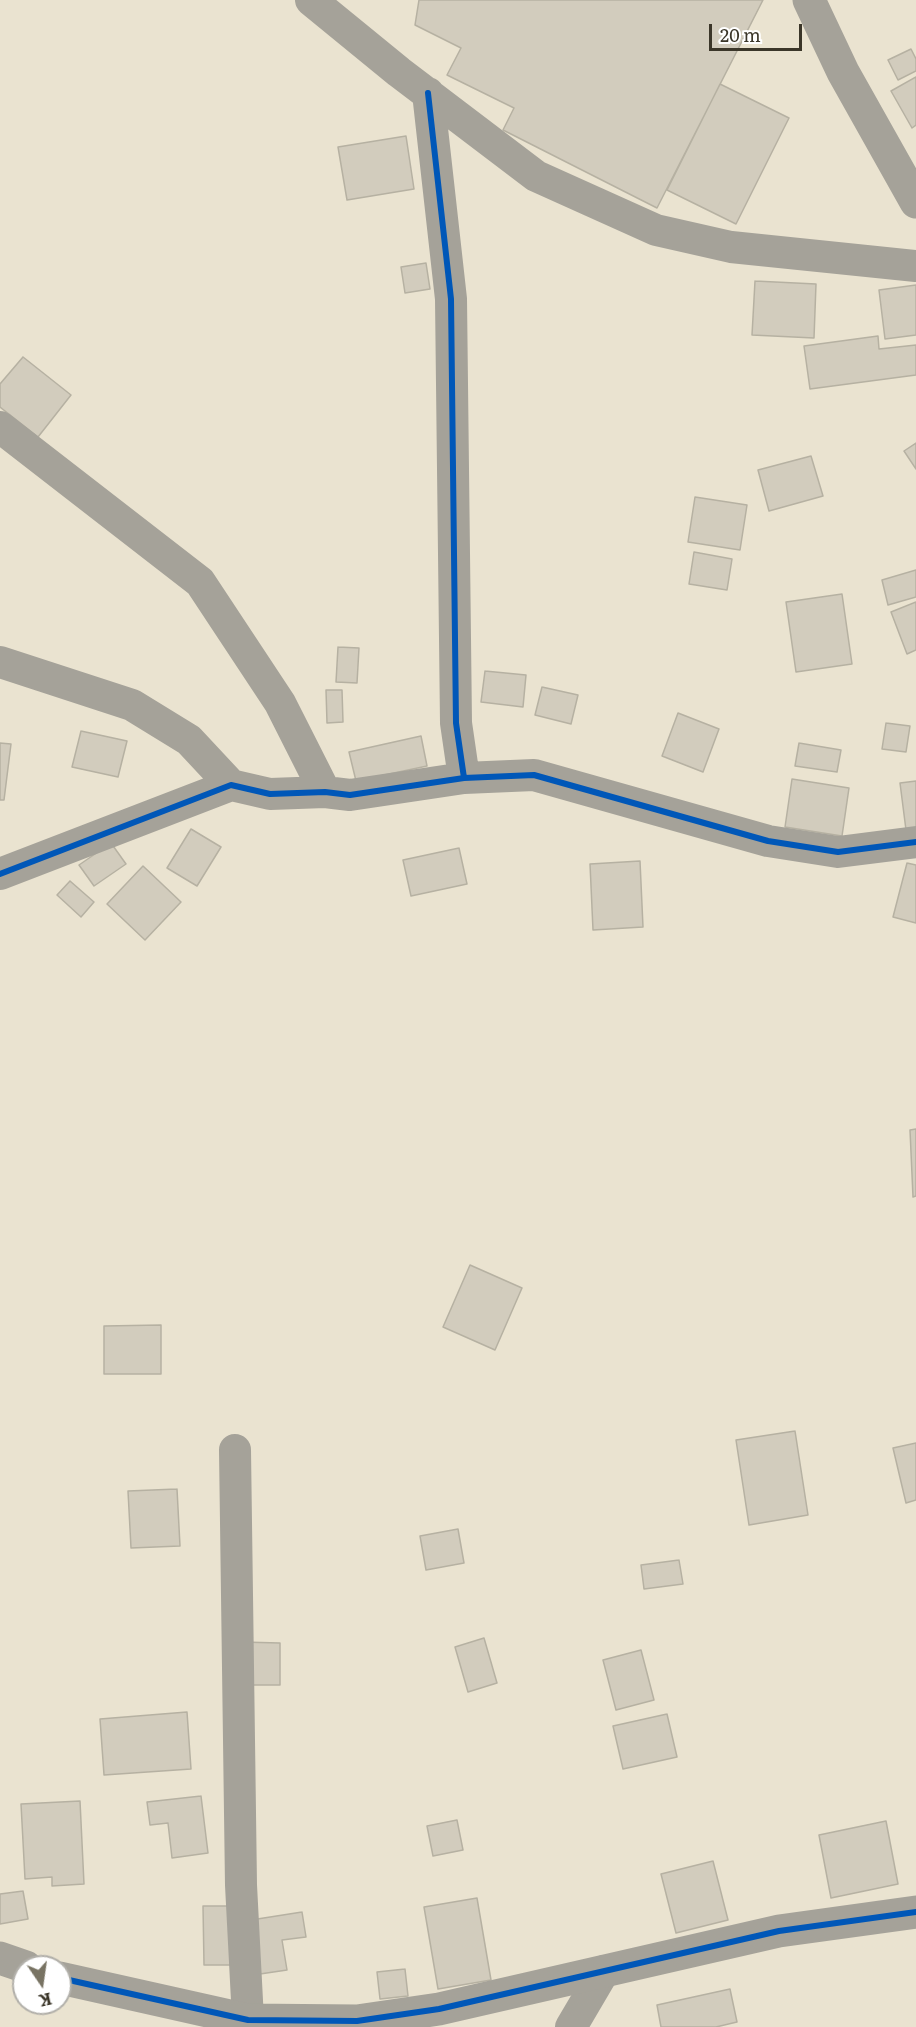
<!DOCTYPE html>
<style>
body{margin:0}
#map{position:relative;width:916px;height:2027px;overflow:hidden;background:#eae3d0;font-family:Literata,serif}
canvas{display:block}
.north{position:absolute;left:12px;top:1955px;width:60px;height:60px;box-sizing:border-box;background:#fff;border:2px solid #b1afa9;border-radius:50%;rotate:167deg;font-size:16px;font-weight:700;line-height:24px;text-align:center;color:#3b3629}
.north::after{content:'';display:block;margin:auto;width:21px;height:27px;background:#787363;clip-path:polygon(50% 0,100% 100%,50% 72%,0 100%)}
.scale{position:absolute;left:709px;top:24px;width:93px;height:27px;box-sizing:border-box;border:3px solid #3b3629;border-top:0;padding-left:8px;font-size:18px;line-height:21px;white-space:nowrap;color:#3b3629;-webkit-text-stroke:4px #fff;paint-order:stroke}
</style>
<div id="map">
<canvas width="916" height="2027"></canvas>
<div class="north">K</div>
<div class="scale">20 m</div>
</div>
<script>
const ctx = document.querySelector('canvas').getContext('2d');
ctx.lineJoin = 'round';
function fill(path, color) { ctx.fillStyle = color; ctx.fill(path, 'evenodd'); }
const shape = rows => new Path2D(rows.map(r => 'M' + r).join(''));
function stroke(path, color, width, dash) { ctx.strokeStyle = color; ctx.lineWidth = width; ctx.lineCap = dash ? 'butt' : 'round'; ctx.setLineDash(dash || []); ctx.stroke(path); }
const building = shape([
 [419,0,763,0,657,208,503,130,514,108,447,75,461,48,415,25,419,0],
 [911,49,916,59,916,71,898,80,888,60,911,49],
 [916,77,916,125,912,128,891,91,916,77],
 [720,84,789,118,736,224,667,190,720,84],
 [406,136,414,189,347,200,338,147,406,136],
 [426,263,430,289,405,293,401,267,426,263],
 [755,281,816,284,814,338,752,335,755,281],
 [916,285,916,335,885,339,879,290,916,285],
 [878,336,879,349,916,345,916,375,810,389,804,346,878,336],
 [23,357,71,395,38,437,0,407,0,384,23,357],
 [916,443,916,469,904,451,916,443],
 [811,456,823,496,769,511,758,470,811,456],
 [695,497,747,505,740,550,688,542,695,497],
 [694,552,732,559,727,590,689,584,694,552],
 [916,570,916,597,888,605,882,580,916,570],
 [842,594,852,664,796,672,786,602,842,594],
 [916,602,916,650,907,654,891,612,916,602],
 [338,647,359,648,357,683,336,682,338,647],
 [485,671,526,675,523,707,481,702,485,671],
 [542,687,578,695,571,724,535,715,542,687],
 [326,690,342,690,343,722,327,723,326,690],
 [678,713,719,729,703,772,662,756,678,713],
 [886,723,910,726,906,752,882,749,886,723],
 [81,731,127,741,118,777,72,767,81,731],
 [421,736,427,766,356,781,349,752,421,736],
 [0,743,11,744,4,800,0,800,0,743],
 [799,743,841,750,837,772,795,766,799,743],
 [792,779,849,788,842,836,785,827,792,779],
 [916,781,916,829,906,830,900,783,916,781],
 [191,829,221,847,197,886,167,868,191,829],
 [111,843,126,864,94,886,79,865,111,843],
 [459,848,467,884,411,896,403,860,459,848],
 [640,861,643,927,593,930,590,864,640,861],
 [907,863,916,865,916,923,893,917,907,863],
 [143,866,181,902,145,940,107,904,143,866],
 [70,881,94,902,81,917,57,895,70,881],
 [916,1129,916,1196,913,1197,910,1130,916,1129],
 [470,1265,522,1288,495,1350,443,1327,470,1265],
 [161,1325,161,1374,104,1374,104,1326,161,1325],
 [795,1431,808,1515,749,1525,736,1440,795,1431],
 [916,1443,916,1500,906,1503,893,1448,916,1443],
 [177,1489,180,1546,131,1548,128,1491,177,1489],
 [458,1529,464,1563,426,1570,420,1536,458,1529],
 [679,1560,683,1584,644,1589,641,1565,679,1560],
 [484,1638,497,1683,468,1692,455,1647,484,1638],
 [241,1642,280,1643,280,1685,240,1685,241,1642],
 [641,1650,654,1700,616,1710,603,1660,641,1650],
 [187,1712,191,1769,104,1775,100,1719,187,1712],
 [667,1714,677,1757,623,1769,613,1726,667,1714],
 [201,1796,208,1853,172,1858,168,1823,150,1825,147,1802,201,1796],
 [80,1801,84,1884,52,1886,52,1877,25,1879,21,1804,80,1801],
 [457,1820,463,1850,433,1856,427,1826,457,1820],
 [886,1821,898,1884,831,1898,819,1835,886,1821],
 [713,1861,728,1920,676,1933,661,1874,713,1861],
 [23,1891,28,1919,0,1924,0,1894,23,1891],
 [477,1898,491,1980,438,1989,424,1907,477,1898],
 [203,1906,230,1906,231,1965,204,1965,203,1906],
 [302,1912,306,1937,282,1940,287,1970,260,1974,251,1920,302,1912],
 [405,1969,408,1996,380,1999,377,1972,405,1969],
 [730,1989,737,2022,716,2027,661,2027,657,2005,730,1989]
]);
fill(building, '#d2ccbd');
stroke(building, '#b6b1a2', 1.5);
stroke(shape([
 [311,0,399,72,536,176,656,230,731,247,916,266],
 [428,93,451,299,456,723,464,778],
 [0,427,200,582,280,703,325,792],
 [0,662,132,705,189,740,231,785],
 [0,874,231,785,270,794,325,792,350,795,464,778,534,775,768,841,838,852,916,842],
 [235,1450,241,1885,248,2020],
 [571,2027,604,1971]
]), '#a5a299', 32);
stroke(shape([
 [809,0,843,72,916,202],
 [0,1958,26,1967],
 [60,1978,248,2020,357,2021,439,2009,779,1931,916,1912]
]), '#a5a299', 33);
stroke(shape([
 [428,93,451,299,456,723,464,778],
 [0,874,231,785,270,794,325,792,350,795,464,778,534,775,768,841,838,852,916,842],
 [60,1978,248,2020,357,2021,439,2009,779,1931,916,1912]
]), '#0057b8', 6);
</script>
